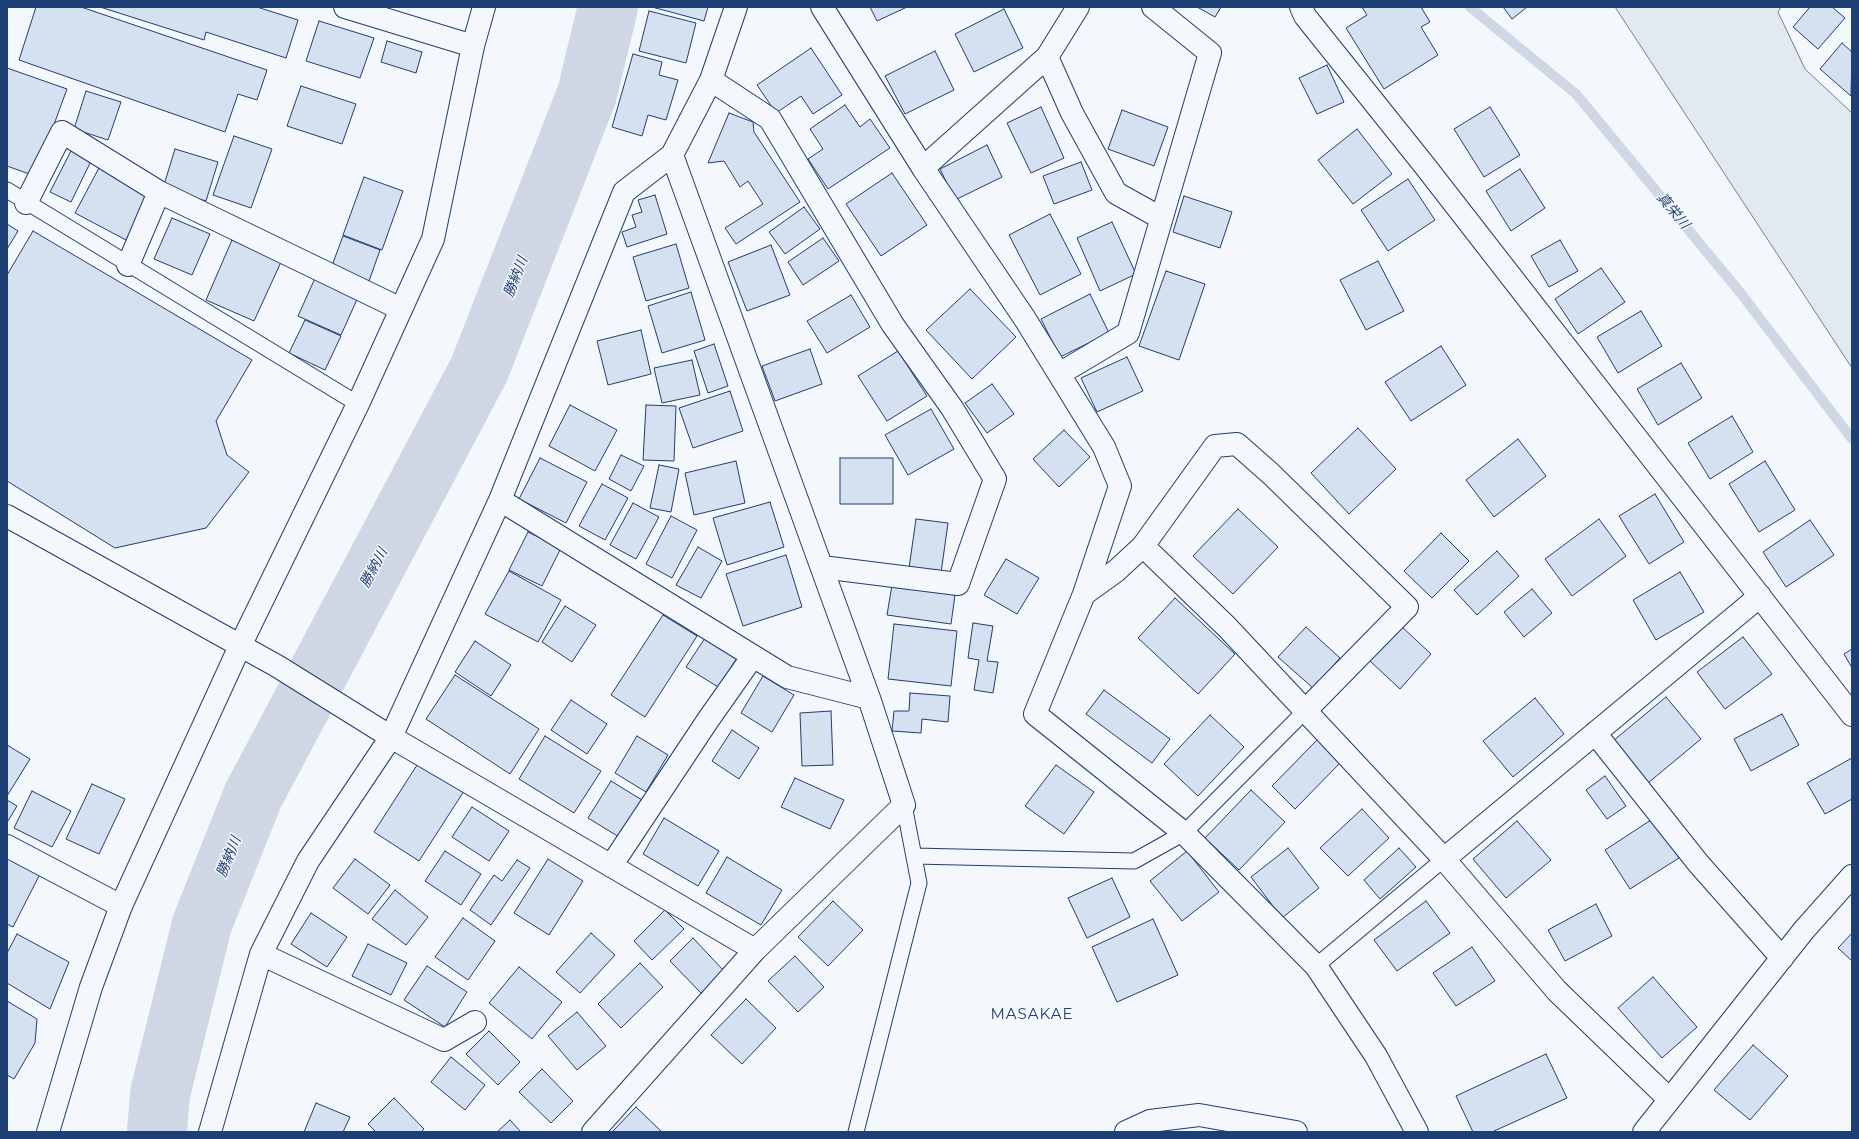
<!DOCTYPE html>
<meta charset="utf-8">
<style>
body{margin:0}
#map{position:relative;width:1859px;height:1139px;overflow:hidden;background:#f4f7fb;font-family:Montserrat,sans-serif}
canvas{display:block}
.frame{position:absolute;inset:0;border:8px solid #1d3f73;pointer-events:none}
</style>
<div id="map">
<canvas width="1859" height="1139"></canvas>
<div class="frame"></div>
</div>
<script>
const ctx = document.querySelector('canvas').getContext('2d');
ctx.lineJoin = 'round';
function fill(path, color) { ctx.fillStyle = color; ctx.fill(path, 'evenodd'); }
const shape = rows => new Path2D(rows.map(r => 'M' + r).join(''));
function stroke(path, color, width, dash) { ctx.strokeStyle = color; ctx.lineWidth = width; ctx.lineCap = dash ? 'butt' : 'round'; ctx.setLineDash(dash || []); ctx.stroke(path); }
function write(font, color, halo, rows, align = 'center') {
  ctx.font = font + ' Montserrat,"Noto Sans JP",sans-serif'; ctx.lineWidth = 3; ctx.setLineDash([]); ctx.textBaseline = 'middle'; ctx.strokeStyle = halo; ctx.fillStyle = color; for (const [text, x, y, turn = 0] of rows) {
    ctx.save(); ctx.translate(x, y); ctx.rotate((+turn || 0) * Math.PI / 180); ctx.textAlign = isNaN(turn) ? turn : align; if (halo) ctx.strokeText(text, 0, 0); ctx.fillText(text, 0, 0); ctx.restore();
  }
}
const green = shape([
 [1615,7,1781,7,1778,12,1805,69,1852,113,1852,368,1615,7]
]);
fill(green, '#e3e9f0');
stroke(green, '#687fa3', 1);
stroke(shape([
 [1470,7,1576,94,1739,291,1852,439]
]), '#cfd7e4', 10);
stroke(shape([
 [157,1132,160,1094,202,924,253,796,479,370,587,94,608,7]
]), '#cfd7e4', 60);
const building = shape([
 [36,7,81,7,267,70,257,100,238,94,225,132,19,60,36,7],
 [100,7,257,7,298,20,286,58,206,32,204,40,100,7],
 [652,7,708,7,704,21,652,7],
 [870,7,907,7,877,21,870,7],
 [1197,7,1221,7,1215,17,1197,7],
 [1362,7,1421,7,1430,22,1421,27,1438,55,1384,89,1346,28,1367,15,1362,7],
 [1503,7,1527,7,1512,19,1503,7],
 [1810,7,1832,7,1845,18,1818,49,1793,27,1810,7],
 [1004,9,1023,48,974,72,955,34,1004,9],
 [649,11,696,23,686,63,639,51,649,11],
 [319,21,374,38,360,78,306,61,319,21],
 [387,41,422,52,416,73,381,62,387,41],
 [1842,43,1852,52,1851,96,1820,69,1842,43],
 [811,48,842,95,813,114,801,96,776,113,757,85,811,48],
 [935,51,954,90,905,114,885,76,935,51],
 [633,54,662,62,659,75,678,80,666,120,648,115,642,136,612,127,633,54],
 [1327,65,1344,102,1317,114,1299,78,1327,65],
 [7,68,67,89,35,176,7,166,7,68],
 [301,86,356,104,342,144,287,126,301,86],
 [86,91,121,102,108,140,74,129,86,91],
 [845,105,860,127,870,119,890,148,828,189,808,159,823,149,810,129,845,105],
 [1041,107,1064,158,1031,173,1007,123,1041,107],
 [1490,107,1520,155,1484,177,1454,129,1490,107],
 [1122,110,1168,127,1154,166,1108,149,1122,110],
 [729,113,753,122,754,132,800,202,736,244,725,228,763,204,748,181,740,187,724,161,708,163,729,113],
 [1357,129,1392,174,1353,204,1318,160,1357,129],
 [234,136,272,149,251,208,213,195,234,136],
 [987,145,1002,177,955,200,940,169,987,145],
 [72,149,92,159,71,202,50,192,72,149],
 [175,149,218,162,206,201,163,188,175,149],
 [1081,162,1092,190,1054,204,1043,176,1081,162],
 [100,166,151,192,126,240,75,213,100,166],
 [1520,169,1545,208,1511,231,1486,191,1520,169],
 [892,173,927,225,881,256,846,204,892,173],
 [364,177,403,191,382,250,343,235,364,177],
 [1408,179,1435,220,1388,251,1361,210,1408,179],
 [655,195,667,234,627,247,622,232,636,227,632,215,642,212,638,200,655,195],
 [1184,196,1232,212,1220,248,1173,232,1184,196],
 [804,207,820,229,785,254,769,232,804,207],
 [1050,214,1081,274,1040,295,1009,235,1050,214],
 [172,218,210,234,192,275,154,259,172,218],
 [1112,222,1136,274,1100,291,1077,238,1112,222],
 [7,224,18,231,7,249,7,224],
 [33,231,252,360,216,421,227,455,249,472,206,528,115,548,7,481,7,275,33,231],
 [343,236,380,250,368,284,330,271,343,236],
 [823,238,839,261,803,285,788,262,823,238],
 [232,240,281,262,254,321,206,300,232,240],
 [1560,240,1578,271,1549,287,1531,256,1560,240],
 [676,244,689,288,646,301,633,257,676,244],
 [771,245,790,295,747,311,728,262,771,245],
 [1378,261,1404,311,1366,330,1340,280,1378,261],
 [1601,268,1625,302,1578,334,1555,299,1601,268],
 [1166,271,1205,284,1179,360,1139,346,1166,271],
 [316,276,359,295,341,335,298,316,316,276],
 [970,289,1016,337,972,379,926,330,970,289],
 [691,292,705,340,662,353,648,306,691,292],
 [1090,294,1109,333,1060,357,1041,319,1090,294],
 [851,295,870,327,827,353,807,321,851,295],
 [1641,311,1662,346,1618,373,1597,337,1641,311],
 [305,320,341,336,325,370,289,353,305,320],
 [641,330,651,374,608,385,597,341,641,330],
 [714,344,728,386,708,393,694,351,714,344],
 [1441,346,1466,385,1411,421,1385,382,1441,346],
 [810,349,822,384,775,401,762,366,810,349],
 [898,351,927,396,887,421,858,376,898,351],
 [1127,357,1143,391,1097,412,1081,378,1127,357],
 [692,360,700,395,662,403,654,368,692,360],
 [1681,363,1702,398,1658,425,1637,389,1681,363],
 [992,384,1014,414,987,433,965,403,992,384],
 [730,391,743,431,693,448,679,408,730,391],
 [570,405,617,430,595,471,549,446,570,405],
 [646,405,676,406,674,461,643,460,646,405],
 [931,409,954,449,908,475,885,435,931,409],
 [1732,416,1753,452,1710,479,1688,443,1732,416],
 [1358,428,1396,469,1349,514,1311,473,1358,428],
 [1064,430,1090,457,1059,487,1033,459,1064,430],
 [1518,439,1546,476,1494,517,1466,480,1518,439],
 [621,455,644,466,631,491,609,479,621,455],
 [540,458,587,482,566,523,519,499,540,458],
 [840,458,893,458,893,504,840,504,840,458],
 [736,461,745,503,694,515,685,473,736,461],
 [1765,461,1795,510,1759,532,1729,484,1765,461],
 [659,465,679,469,671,512,650,508,659,465],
 [602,484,628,498,605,540,579,526,602,484],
 [1655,494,1684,542,1649,564,1619,516,1655,494],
 [770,502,784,547,727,565,713,518,770,502],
 [633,503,659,517,636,559,610,545,633,503],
 [1238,509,1278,547,1233,594,1193,556,1238,509],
 [671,516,697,530,672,578,646,564,671,516],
 [916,519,948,523,941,573,909,568,916,519],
 [1599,519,1626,556,1572,596,1545,559,1599,519],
 [1810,520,1834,555,1786,587,1763,552,1810,520],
 [528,532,561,548,542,586,509,570,528,532],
 [1441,533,1469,561,1432,598,1404,571,1441,533],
 [698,547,722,561,701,598,676,585,698,547],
 [1497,551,1519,576,1477,615,1454,590,1497,551],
 [786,555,802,607,743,626,726,574,786,555],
 [1006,559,1039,578,1017,614,984,595,1006,559],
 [509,571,561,600,538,642,485,614,509,571],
 [1680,572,1704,612,1656,640,1633,600,1680,572],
 [892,585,955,595,951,624,887,615,892,585],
 [1532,589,1552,613,1524,637,1504,612,1532,589],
 [1175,598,1235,654,1198,694,1138,638,1175,598],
 [565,606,596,625,572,662,542,642,565,606],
 [663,615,697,636,645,717,611,695,663,615],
 [973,623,993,626,987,661,998,662,993,693,974,690,979,660,968,658,973,623],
 [894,624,957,631,951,686,888,679,894,624],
 [1306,627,1340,658,1313,688,1278,657,1306,627],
 [1402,627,1431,654,1400,689,1370,661,1402,627],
 [1743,637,1772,674,1725,709,1697,672,1743,637],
 [705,638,737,658,718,687,686,667,705,638],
 [475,641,511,665,491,696,455,672,475,641],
 [1852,649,1852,668,1844,654,1852,649],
 [455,675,539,729,510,774,426,719,455,675],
 [763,676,794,695,772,732,741,713,763,676],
 [1104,690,1170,739,1152,763,1086,714,1104,690],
 [910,693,950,696,948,722,922,719,921,733,892,731,894,711,909,711,910,693],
 [1666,697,1701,739,1648,783,1613,741,1666,697],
 [1535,698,1564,734,1513,777,1483,741,1535,698],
 [571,700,607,724,587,754,551,730,571,700],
 [831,711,833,765,802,766,800,713,831,711],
 [1782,714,1799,745,1751,771,1734,739,1782,714],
 [1210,715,1244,747,1198,796,1164,764,1210,715],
 [732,730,759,748,739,779,712,761,732,730],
 [545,736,601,771,574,813,519,779,545,736],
 [637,736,668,755,646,792,615,773,637,736],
 [1318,739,1341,762,1295,809,1272,786,1318,739],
 [7,745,30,759,7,796,7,745],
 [1852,758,1852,799,1825,814,1807,783,1852,758],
 [419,762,464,791,419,861,374,832,419,762],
 [1056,765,1094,792,1064,834,1025,806,1056,765],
 [1605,776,1626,806,1607,819,1586,790,1605,776],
 [795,778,844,800,830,829,781,807,795,778],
 [611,781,642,800,619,837,588,818,611,781],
 [92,784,125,799,99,854,66,839,92,784],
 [1251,790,1285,822,1239,870,1205,838,1251,790],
 [32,791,71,811,52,847,14,828,32,791],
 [7,800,17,806,8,821,7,821,7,800],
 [472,807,509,831,489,861,452,837,472,807],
 [1362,809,1389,838,1348,876,1320,848,1362,809],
 [664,818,719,851,698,886,643,854,664,818],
 [1654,818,1679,858,1630,889,1605,850,1654,818],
 [1517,821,1551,860,1506,898,1473,859,1517,821],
 [1288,848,1319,888,1282,918,1251,877,1288,848],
 [1399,848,1416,867,1380,899,1364,880,1399,848],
 [445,851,481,874,461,905,425,881,445,851],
 [1187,851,1219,892,1182,921,1150,881,1187,851],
 [7,857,40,874,13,927,7,924,7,857],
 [727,857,782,890,761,925,706,893,727,857],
 [355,859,390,885,368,914,333,888,355,859],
 [548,859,583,881,549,935,514,913,548,859],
 [517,860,530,868,491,925,470,910,494,875,502,881,517,860],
 [1112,878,1130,917,1087,938,1068,898,1112,878],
 [395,890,428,917,406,945,372,919,395,890],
 [833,901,863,930,828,966,798,937,833,901],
 [1426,901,1450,933,1397,971,1374,940,1426,901],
 [1596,904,1612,936,1565,961,1548,930,1596,904],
 [665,910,684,929,652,960,634,941,665,910],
 [311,913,347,937,327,967,291,944,311,913],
 [463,918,495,941,468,980,435,957,463,918],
 [1153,919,1178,975,1117,1002,1092,947,1153,919],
 [591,933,615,955,580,993,556,972,591,933],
 [1852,933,1852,961,1838,948,1852,933],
 [17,934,69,962,50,1009,7,983,7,953,17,934],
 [693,938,724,971,701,993,670,961,693,938],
 [368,944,407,963,391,995,352,976,368,944],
 [1472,947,1495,981,1456,1006,1433,973,1472,947],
 [795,956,824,987,798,1012,768,981,795,956],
 [640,963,663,987,621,1028,598,1004,640,963],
 [427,966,467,992,445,1027,404,1000,427,966],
 [519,967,562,1002,532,1039,489,1003,519,967],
 [1653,977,1697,1027,1662,1058,1618,1008,1653,977],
 [746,999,776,1028,742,1064,711,1035,746,999],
 [7,1001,37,1019,35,1043,14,1079,7,1075,7,1001],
 [577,1012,606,1046,577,1070,548,1036,577,1012],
 [489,1031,520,1062,498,1085,466,1054,489,1031],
 [1753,1045,1788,1076,1750,1120,1714,1090,1753,1045],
 [1546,1054,1567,1098,1492,1132,1473,1132,1456,1096,1546,1054],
 [451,1057,485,1085,465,1110,431,1082,451,1057],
 [542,1069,573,1101,551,1123,519,1092,542,1069],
 [394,1098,424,1129,421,1132,376,1132,368,1124,394,1098],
 [316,1103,350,1117,343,1132,304,1132,316,1103],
 [636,1107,662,1132,612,1132,636,1107],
 [510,1120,521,1132,497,1132,510,1120]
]);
fill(building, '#d5e0f0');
stroke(building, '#1d3f73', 1);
const lane = shape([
 [7,190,358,404],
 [914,856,1134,861,1184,833,1305,711],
 [1316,966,1444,859],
 [856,1132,919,883,904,805]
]);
const street = shape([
 [345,7,473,46],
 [822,7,923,168,1025,319,1059,374,1104,447,1120,486,1084,594,1035,714,1184,833,1316,966,1376,1056,1417,1132],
 [1301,7,1305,16,1425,166,1852,715],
 [1047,57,1072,113,1116,193,1161,218],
 [711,80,770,119,893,325,952,408,995,479,958,584,822,567],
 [923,168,1047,57,1078,7],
 [26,203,62,132,159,192],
 [128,265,159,192,401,309],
 [1059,374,1128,333,1210,53,1153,7],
 [500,500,787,677,869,698],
 [7,516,277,666,391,737,755,950],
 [1143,546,1227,627,1444,859,1557,991,1669,1099],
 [1084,594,1116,571,1143,546,1215,446,1237,444,1271,474,1407,607,1305,711],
 [1595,733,1698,863,1782,958],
 [7,846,121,906],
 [1444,859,1760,596],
 [611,866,708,720,753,656],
 [261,954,444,1040,475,1022],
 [210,1132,261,954,308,861,391,737,500,500,624,192,672,155,711,80,736,7],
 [593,1132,755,950,904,805,869,698,672,155],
 [1126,1132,1150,1121,1199,1115,1296,1132]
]);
const secondary = shape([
 [48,1132,91,987,121,906,240,646,358,404,433,239,473,46,484,7],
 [1644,1132,1804,930,1852,876]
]);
stroke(lane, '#1d3f73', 17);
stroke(street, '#1d3f73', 24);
stroke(secondary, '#1d3f73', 24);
stroke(lane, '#f4f7fb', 15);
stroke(street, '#f4f7fb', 22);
stroke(secondary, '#f4f7fb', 22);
write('italic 14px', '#1d3f73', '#f4f7fb', [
 ["真栄川",1673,211,50],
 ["勝納川",516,277,-69],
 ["勝納川",374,568,-62],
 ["勝納川",229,857,-68]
]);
ctx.letterSpacing = '1px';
write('15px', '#1d3f73', '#f4f7fb', [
 ["MASAKAE",1032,1015]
]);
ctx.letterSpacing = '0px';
</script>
